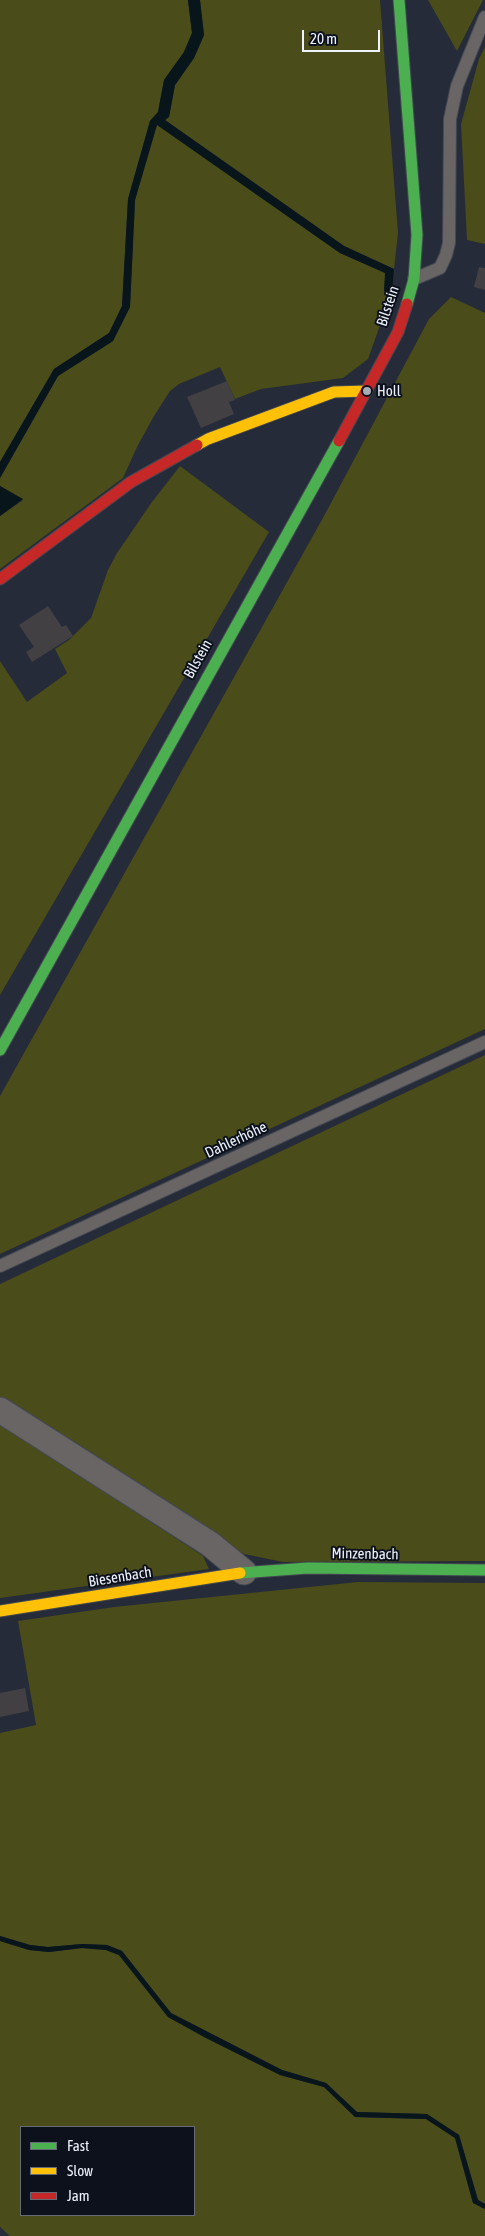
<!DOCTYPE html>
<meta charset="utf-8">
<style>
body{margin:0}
#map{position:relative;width:485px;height:2236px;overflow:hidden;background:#252b38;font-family:"Asap Condensed",sans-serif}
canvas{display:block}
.legend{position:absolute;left:20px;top:2126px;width:175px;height:90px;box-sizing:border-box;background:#0c111c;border:1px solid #666b76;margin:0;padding:6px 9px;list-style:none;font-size:15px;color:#edf2fc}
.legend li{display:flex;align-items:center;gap:10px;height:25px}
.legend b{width:25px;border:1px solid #666b76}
.scale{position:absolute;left:302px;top:30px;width:78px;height:22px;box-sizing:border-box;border:2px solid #edf2fc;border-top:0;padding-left:6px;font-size:15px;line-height:18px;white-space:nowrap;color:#edf2fc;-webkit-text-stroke:4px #0c111c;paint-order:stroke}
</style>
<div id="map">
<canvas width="485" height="2236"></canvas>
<ul class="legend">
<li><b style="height:6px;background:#4caf50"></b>Fast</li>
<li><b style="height:6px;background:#ffc107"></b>Slow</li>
<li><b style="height:6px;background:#c62828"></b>Jam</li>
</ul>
<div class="scale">20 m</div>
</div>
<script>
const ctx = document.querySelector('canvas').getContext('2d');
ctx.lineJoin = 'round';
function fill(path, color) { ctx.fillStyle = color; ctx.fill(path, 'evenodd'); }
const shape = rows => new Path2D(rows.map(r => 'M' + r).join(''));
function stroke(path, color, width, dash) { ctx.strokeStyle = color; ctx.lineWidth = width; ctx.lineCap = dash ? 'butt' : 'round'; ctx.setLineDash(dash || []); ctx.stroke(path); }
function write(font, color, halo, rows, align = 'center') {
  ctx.font = font + ' "Asap Condensed",sans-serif'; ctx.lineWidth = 4; ctx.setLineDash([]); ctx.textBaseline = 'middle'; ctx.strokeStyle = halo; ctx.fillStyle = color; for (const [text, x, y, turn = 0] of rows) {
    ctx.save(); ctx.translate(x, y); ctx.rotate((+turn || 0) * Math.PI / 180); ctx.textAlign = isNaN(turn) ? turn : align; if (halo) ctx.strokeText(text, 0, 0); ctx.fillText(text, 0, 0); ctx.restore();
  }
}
fill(shape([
 [0,0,188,0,192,33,184,52,164,80,158,112,150,121,128,199,122,306,109,333,54,369,0,462],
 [200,0,380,0,398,233,394,269,344,246,165,120,169,117,175,85,194,58,204,35],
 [428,0,483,0,457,51],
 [485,47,485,244,467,240,461,124,479,59],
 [157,124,340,253,386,273,384,291,392,292,368,359,343,378,261,389,235,399,220,367,179,384,170,391,154,416,137,447,123,478,0,569,0,516,23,500,0,486,0,478,58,376,113,341,130,307,135,200],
 [451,297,485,313,485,1029,0,1254,0,1096,324,516,429,319],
 [180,466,269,532,0,995,0,661,27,702,67,673,55,649,69,640,91,618,108,570,117,553,152,502],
 [485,1055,485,1561,283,1562,244,1554,0,1399,0,1284],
 [0,1423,203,1556,209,1569,0,1598],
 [358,1582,485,1583,485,2204,478,2200,459,2135,427,2114,357,2112,326,2083,282,2070,171,2013,122,1951,107,1945,82,1944,48,1947,30,1945,0,1936,0,1733,36,1725,18,1621,114,1607],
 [0,1941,29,1950,49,1952,82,1948,106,1950,119,1955,168,2017,206,2038,280,2075,324,2087,355,2117,426,2119,455,2138,473,2203,485,2209,485,2236,10,2236,0,2227],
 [21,2127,194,2127,194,2215,21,2215]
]), '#4a4c19');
fill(shape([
 [188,0,200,0,204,35,194,58,175,85,169,117,165,120,344,246,394,269,392,292,384,291,385,273,340,253,157,125,135,200,130,307,113,341,58,376,0,478,0,462,54,369,109,333,122,306,128,199,150,121,158,112,164,80,184,52,192,33],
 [0,486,23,499,0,516],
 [0,1936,30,1945,48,1947,82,1944,107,1945,122,1951,171,2013,282,2070,326,2083,357,2112,427,2114,459,2135,478,2200,485,2204,485,2209,473,2203,455,2138,426,2119,355,2117,324,2087,280,2075,206,2038,168,2017,119,1955,106,1950,82,1948,49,1952,29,1950,0,1941]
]), '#08151b');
fill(shape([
 [479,267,485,268,485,290,474,287],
 [227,381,235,400,229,402,234,414,201,428,187,397],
 [48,606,62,627,66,625,73,636,32,662,26,652,34,647,19,625],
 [25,1688,29,1711,0,1717,0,1693]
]), '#434043');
const lane = shape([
 [414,279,440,268,446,255,449,243,450,119,457,86,485,17],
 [0,1266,485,1042]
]);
const street = shape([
 [0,1410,210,1544,244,1572]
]);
const fast = shape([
 [399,0,417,235,414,279,407,304],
 [0,1050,339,441],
 [240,1573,308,1568,485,1570]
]);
const slow = shape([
 [197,445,208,439,334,392,367,391],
 [0,1611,240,1573]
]);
const jam = shape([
 [339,441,398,332,407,304],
 [0,579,131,482,197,445]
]);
stroke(lane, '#434852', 14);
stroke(street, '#434852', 27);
stroke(fast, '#434852', 13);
stroke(slow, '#434852', 13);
stroke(jam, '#434852', 13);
stroke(lane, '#686564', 12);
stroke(street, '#686564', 25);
stroke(fast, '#4caf50', 11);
stroke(slow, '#ffc107', 11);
stroke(jam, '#c62828', 11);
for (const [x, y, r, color] of [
 [367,391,5,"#a7acb7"]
]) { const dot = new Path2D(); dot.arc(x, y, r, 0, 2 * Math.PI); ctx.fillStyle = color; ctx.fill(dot); stroke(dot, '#0c111c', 2); }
write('15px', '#edf2fc', '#0c111c', [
 ["Bilstein",388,306,-72],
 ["Bilstein",198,659,-61],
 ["Dahlerhöhe",236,1140,-25],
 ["Minzenbach",365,1554,1],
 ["Biesenbach",120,1577,-9]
]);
write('15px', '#edf2fc', '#0c111c', [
 ["Holl",377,391]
], 'left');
</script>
